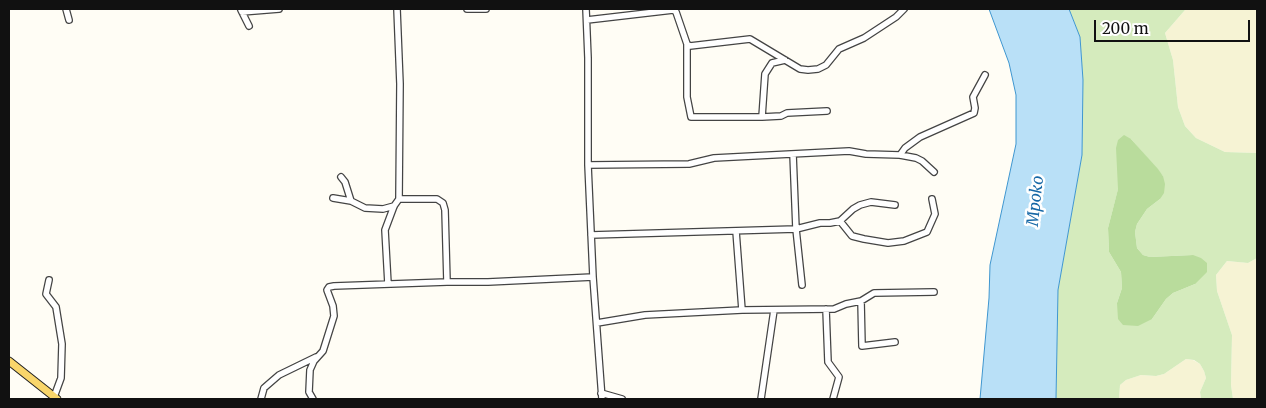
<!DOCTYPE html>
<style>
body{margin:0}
#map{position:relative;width:1266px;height:408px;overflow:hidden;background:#fffdf5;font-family:Merriweather,serif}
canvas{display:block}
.frame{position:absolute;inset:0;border:10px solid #111;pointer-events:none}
.scale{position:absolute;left:1094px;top:20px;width:156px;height:22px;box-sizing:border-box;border:2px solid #111;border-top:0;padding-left:6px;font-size:15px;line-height:18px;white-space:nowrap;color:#111;-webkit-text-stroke:4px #fff;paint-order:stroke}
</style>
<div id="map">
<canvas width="1266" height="408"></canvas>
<div class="frame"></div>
<div class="scale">200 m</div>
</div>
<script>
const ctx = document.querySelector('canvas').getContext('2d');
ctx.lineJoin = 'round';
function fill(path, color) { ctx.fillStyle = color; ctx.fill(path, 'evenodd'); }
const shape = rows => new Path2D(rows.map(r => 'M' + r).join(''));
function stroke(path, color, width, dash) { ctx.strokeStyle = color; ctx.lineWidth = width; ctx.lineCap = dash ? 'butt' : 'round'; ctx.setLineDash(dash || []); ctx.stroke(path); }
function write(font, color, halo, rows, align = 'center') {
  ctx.font = font + ' Merriweather,serif'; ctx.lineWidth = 5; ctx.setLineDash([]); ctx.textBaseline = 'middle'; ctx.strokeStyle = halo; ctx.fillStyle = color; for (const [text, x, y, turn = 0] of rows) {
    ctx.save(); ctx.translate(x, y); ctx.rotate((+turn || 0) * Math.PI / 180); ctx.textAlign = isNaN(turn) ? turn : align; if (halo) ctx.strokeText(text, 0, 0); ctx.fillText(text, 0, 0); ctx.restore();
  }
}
fill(shape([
 [1189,9,1257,9,1257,153,1225,152,1196,138,1185,126,1178,107,1173,60,1165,33,1185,10],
 [1257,258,1257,399,1233,399,1231,385,1232,335,1217,291,1216,275,1227,261,1248,263],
 [1186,359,1193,360,1200,364,1204,371,1206,378,1200,392,1201,399,1119,399,1120,385,1126,380,1141,375,1156,376,1164,374]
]), '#f6f3d4');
fill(shape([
 [1069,9,1189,9,1185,10,1165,33,1173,60,1178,107,1185,126,1196,138,1225,152,1257,153,1257,258,1248,263,1227,261,1216,275,1217,291,1232,335,1231,385,1233,399,1201,399,1200,392,1206,378,1204,371,1200,364,1194,360,1186,359,1164,374,1156,376,1141,375,1126,380,1120,385,1119,399,1056,399,1058,290,1082,155,1083,80,1080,37],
 [1131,139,1163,176,1160,199,1147,209,1137,224,1135,232,1137,248,1143,255,1150,257,1193,255,1195,284,1173,293,1166,299,1152,319,1117,303,1122,288,1121,272,1109,252,1108,228]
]), '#d5ebbd');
fill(shape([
 [1124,135,1131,139,1158,169,1163,176,1165,184,1164,193,1160,199,1147,209,1137,224,1135,232,1137,248,1143,255,1150,257,1193,255,1201,258,1207,263,1207,272,1195,284,1173,293,1166,299,1152,319,1138,326,1123,325,1118,319,1117,303,1122,288,1121,272,1109,252,1108,228,1118,189,1116,148,1118,140]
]), '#b9dc9c');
const water = shape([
 [989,9,1069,9,1080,37,1083,80,1082,155,1058,290,1056,399,980,399,989,298,990,265,1016,144,1016,95,1009,63,989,9]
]);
fill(water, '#b9e0f7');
stroke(water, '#3f96cf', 1);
const minor = shape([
 [66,9,69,20],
 [397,9,400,84,399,199,437,199,443,203,445,210,447,282],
 [467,9,486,9],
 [586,9,588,58,588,165,593,277,602,399],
 [241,10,249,26],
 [673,10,676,12,687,44,690,46,750,39,800,69,808,70,818,69,826,65,839,49,864,38,896,17,904,9],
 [242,12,279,9],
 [587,20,673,10,673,9],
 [687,44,687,97,691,117,762,117,781,116,787,113,827,111],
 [762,117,765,74,772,63,785,60],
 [793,154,796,229,802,285],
 [900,155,905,148,920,137,974,113,975,108,973,97,985,75],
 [588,165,689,164,714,158,849,151,866,154,900,155,916,158,922,161,934,172],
 [341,177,345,182,351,201],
 [333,198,351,201,365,208,383,209,394,206],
 [840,221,852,236,864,239,888,243,904,241,927,232,935,214,932,199],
 [736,231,742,310],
 [591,235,796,229,820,223,830,223,840,221,853,209,860,205,871,202,895,205],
 [49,280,46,294,56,307,62,344,61,378,54,397],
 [388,284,385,230,394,206,399,199],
 [861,301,862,346,895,342],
 [826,309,828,362,839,377,833,399],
 [597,323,645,315,742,310,834,309,846,304,861,301,874,293,934,292],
 [601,393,622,399],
 [261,399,264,388,279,375,316,357],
 [313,399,309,392,310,370,314,361,323,351,334,316,333,306,327,290,329,287,334,286,447,282,488,282,593,277],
 [761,399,774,310]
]);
const major = shape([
 [9,361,57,399]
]);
stroke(minor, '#444', 8);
stroke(major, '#222', 9);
stroke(minor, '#fff', 5.5);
stroke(major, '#f9d66b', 7);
write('italic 16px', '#1768a6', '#fff', [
 ["Mpoko",1036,201,-84]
]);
</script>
